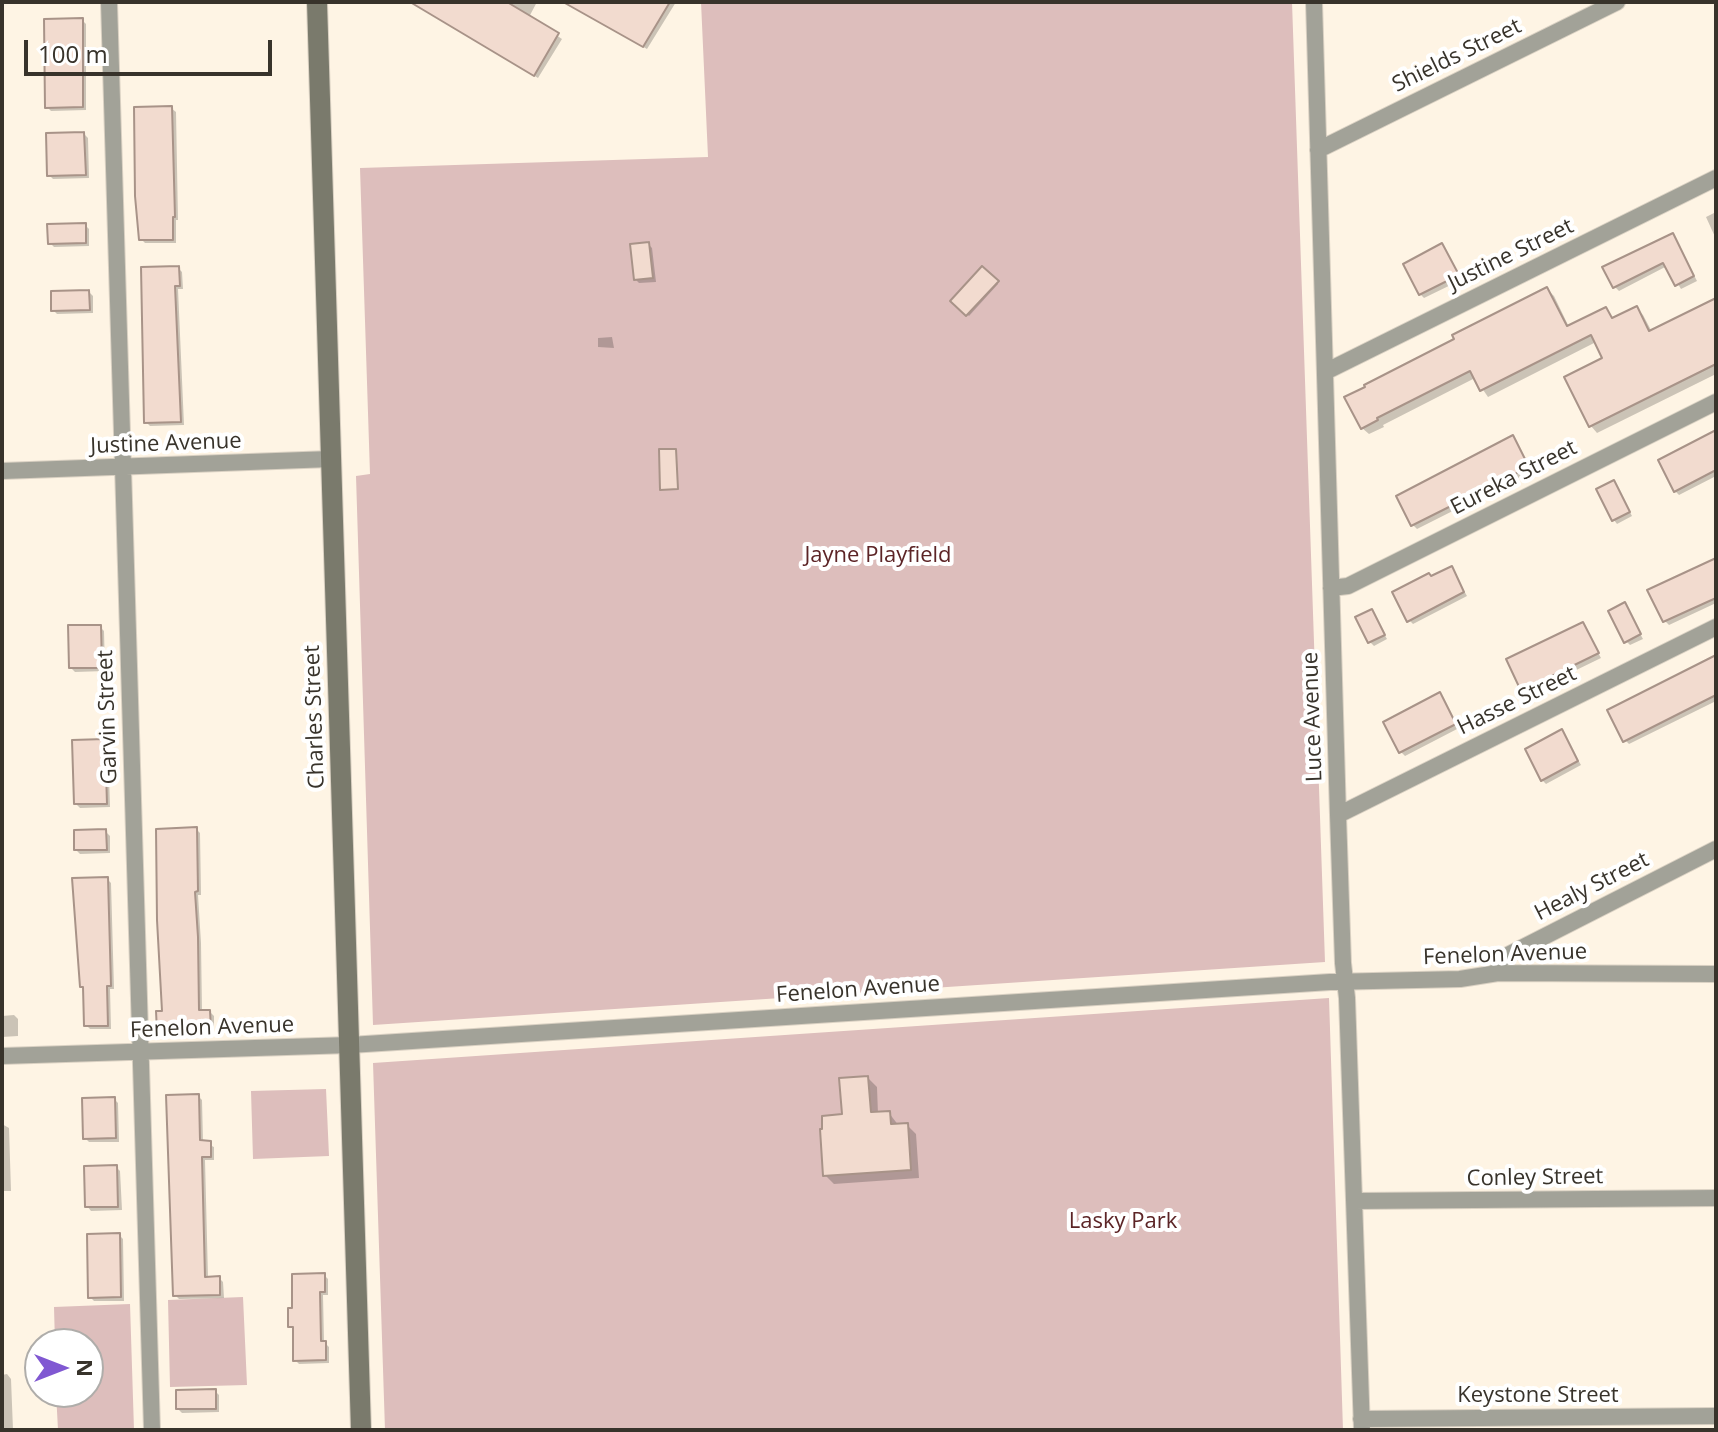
<!DOCTYPE html>
<style>
body{margin:0}
#map{position:relative;width:1718px;height:1432px;overflow:hidden;background:#fef4e4;font-family:"Open Sans",sans-serif}
canvas{display:block}
.frame{position:absolute;inset:0;border:4px solid #38332b;pointer-events:none}
.north{position:absolute;left:24px;top:1328px;width:80px;height:80px;box-sizing:border-box;background:#fff;border:2px solid #afadaa;border-radius:50%;rotate:90deg;font-size:22px;font-weight:700;line-height:32px;text-align:center;color:#38332b}
.north::after{content:'';display:block;margin:auto;width:28px;height:36px;background:#8058d2;clip-path:polygon(50% 0,100% 100%,50% 72%,0 100%)}
.scale{position:absolute;left:24px;top:40px;width:248px;height:36px;box-sizing:border-box;border:4px solid #38332b;border-top:0;padding-left:10px;font-size:24px;line-height:28px;white-space:nowrap;color:#38332b;-webkit-text-stroke:6px #fff;paint-order:stroke}
</style>
<div id="map">
<canvas width="1718" height="1432"></canvas>
<div class="frame"></div>
<div class="north">N</div>
<div class="scale">100 m</div>
</div>
<script>
const ctx = document.querySelector('canvas').getContext('2d');
ctx.lineJoin = 'round';
function fill(path, color) { ctx.fillStyle = color; ctx.fill(path, 'evenodd'); }
const shape = rows => new Path2D(rows.map(r => 'M' + r).join(''));
function stroke(path, color, width, dash) { ctx.strokeStyle = color; ctx.lineWidth = width; ctx.lineCap = dash ? 'butt' : 'round'; ctx.setLineDash(dash || []); ctx.stroke(path); }
function write(font, color, halo, rows, align = 'center') {
  ctx.font = font + ' "Open Sans",sans-serif'; ctx.lineWidth = 8; ctx.setLineDash([]); ctx.textBaseline = 'middle'; ctx.strokeStyle = halo; ctx.fillStyle = color; for (const [text, x, y, turn = 0] of rows) {
    ctx.save(); ctx.translate(x, y); ctx.rotate((+turn || 0) * Math.PI / 180); ctx.textAlign = isNaN(turn) ? turn : align; if (halo) ctx.strokeText(text, 0, 0); ctx.fillText(text, 0, 0); ctx.restore();
  }
}
fill(shape([
 [701,2,1292,2,1325,962,373,1025,356,476,370,474,360,168,708,157],
 [1329,998,1343,1430,385,1430,373,1063],
 [326,1089,329,1156,253,1159,251,1091],
 [243,1297,247,1385,170,1387,168,1300],
 [130,1304,134,1430,58,1430,56,1392,88,1392,88,1344,55,1344,54,1307]
]), '#ddbebc');
fill(shape([
 [418,2,537,2,529,17,562,39,538,78,421,8],
 [563,2,676,2,647,49],
 [82,20,86,24,86,110,51,111,47,107],
 [171,108,176,112,178,220,176,220,176,243,145,243,141,239],
 [84,134,88,138,89,178,53,179,49,175],
 [1716,212,1716,239,1706,217],
 [85,225,89,229,89,246,54,247,50,243],
 [1676,240,1697,281,1681,289,1667,266,1619,291,1615,287],
 [648,244,652,248,656,282,639,283,635,279],
 [1442,246,1461,280,1424,298,1420,294],
 [178,268,182,272,183,289,178,289,184,425,150,426,146,422],
 [982,268,998,284,969,316,953,301],
 [1547,289,1554,296,1569,327,1605,309,1614,320,1636,308,1643,315,1652,332,1716,300,1716,374,1597,433,1591,426,1567,378,1605,359,1596,342,1488,397,1475,378,1383,425,1384,427,1369,434,1362,428,1456,340],
 [89,292,93,296,93,313,57,314,53,310],
 [612,337,614,348,598,347,598,338],
 [1716,434,1716,476,1679,495,1675,491],
 [1513,437,1532,471,1417,529,1413,525],
 [1617,487,1632,516,1617,524,1614,520],
 [1716,560,1716,603,1669,625,1665,621],
 [1451,568,1467,596,1413,624,1409,620,1432,578],
 [1624,605,1643,639,1630,645,1626,641],
 [1371,611,1387,639,1374,646,1370,642],
 [1582,624,1601,658,1527,694,1508,660],
 [100,627,104,631,105,671,75,672,71,668],
 [1716,657,1716,701,1629,744,1625,740],
 [1440,695,1459,728,1405,756,1401,752],
 [1562,732,1581,765,1546,784,1542,780],
 [104,741,108,745,110,807,80,808,76,804],
 [196,829,200,833,201,895,198,895,201,943,202,1012,210,1012,214,1016,214,1034,163,1035,158,1031],
 [106,832,110,836,110,853,80,854,76,850],
 [107,879,111,883,114,989,110,989,111,1029,90,1029,86,1025,85,990,82,986],
 [14,1015,18,1019,18,1036,2,1037,2,1016],
 [868,1078,877,1087,878,1114,889,1113,899,1126,907,1125,916,1134,919,1178,834,1184,825,1175,844,1116],
 [198,1096,202,1100,203,1142,214,1147,214,1160,205,1160,208,1278,219,1278,223,1282,224,1298,179,1299,175,1295],
 [114,1099,118,1103,119,1142,89,1142,85,1138],
 [2,1124,9,1128,11,1191,2,1191],
 [116,1167,120,1171,122,1210,91,1211,87,1206],
 [119,1235,123,1239,124,1301,94,1301,90,1297],
 [324,1275,328,1279,328,1295,323,1295,324,1342,329,1347,329,1363,299,1364,295,1360,295,1331,290,1326,294,1310],
 [7,1374,11,1379,13,1430,2,1430,2,1375],
 [215,1391,219,1395,219,1412,182,1413,178,1409]
]), '#0003');
const building = shape([
 [410,2,507,2,559,33,534,76,410,2],
 [563,2,670,2,643,47,563,2],
 [83,18,83,107,45,108,44,19,83,18],
 [172,106,175,217,173,217,173,240,139,240,135,196,134,107,172,106],
 [84,132,86,175,47,176,46,133,84,132],
 [86,223,86,243,48,244,47,224,86,223],
 [1673,233,1694,276,1675,286,1663,263,1613,288,1602,267,1673,233],
 [649,242,653,278,634,280,630,244,649,242],
 [1442,243,1459,275,1419,295,1403,264,1442,243],
 [179,266,180,286,175,286,181,422,144,423,141,267,179,266],
 [982,266,999,281,966,316,950,301,982,266],
 [1547,287,1567,326,1606,307,1612,318,1637,306,1649,331,1716,298,1716,364,1589,427,1564,377,1602,358,1591,335,1480,391,1470,371,1377,418,1378,420,1361,429,1344,397,1365,387,1364,385,1454,339,1452,335,1547,287],
 [89,290,90,310,51,311,51,291,89,290],
 [1716,430,1716,470,1674,492,1658,460,1716,430],
 [1513,435,1529,467,1411,526,1396,496,1513,435],
 [659,449,676,449,678,489,660,490,659,449],
 [1614,480,1630,512,1612,521,1596,489,1614,480],
 [1716,558,1716,598,1663,622,1647,590,1716,558],
 [1452,566,1464,592,1407,622,1392,592,1429,573,1431,576,1452,566],
 [1625,602,1641,634,1624,643,1608,611,1625,602],
 [1372,609,1385,635,1368,643,1355,617,1372,609],
 [1583,622,1599,653,1521,691,1506,659,1583,622],
 [68,625,101,625,102,668,69,668,68,625],
 [1716,655,1716,695,1623,742,1607,710,1716,655],
 [1440,692,1456,724,1399,753,1383,722,1440,692],
 [1562,729,1578,761,1541,781,1525,749,1562,729],
 [105,739,107,804,74,804,72,740,105,739],
 [197,827,198,891,195,892,198,937,199,1010,210,1010,211,1030,157,1032,156,1011,162,1011,157,920,156,829,197,827],
 [106,829,107,850,74,850,74,830,106,829],
 [108,877,111,986,107,986,108,1026,84,1026,83,987,80,987,72,878,108,877],
 [868,1076,871,1112,890,1111,891,1124,908,1123,911,1170,823,1176,820,1129,822,1129,822,1116,842,1114,839,1078,868,1076],
 [199,1094,200,1140,211,1141,211,1157,202,1157,205,1277,220,1276,220,1295,173,1296,166,1095,199,1094],
 [115,1097,116,1138,83,1139,82,1098,115,1097],
 [117,1165,118,1207,85,1207,84,1166,117,1165],
 [120,1233,121,1297,88,1298,87,1234,120,1233],
 [325,1273,325,1292,320,1292,321,1341,326,1341,326,1360,293,1361,293,1327,288,1327,288,1308,292,1308,292,1274,325,1273],
 [216,1389,216,1409,176,1409,176,1390,216,1389]
]);
fill(building, '#f2dbcf');
stroke(building, '#a89388', 2);
const street = shape([
 [109,2,152,1430],
 [1314,2,1338,815,1343,963,1347,998,1362,1430],
 [1318,150,1617,2],
 [1325,372,1716,178],
 [2,471,331,459],
 [1331,588,1348,586,1716,402],
 [1338,815,1716,627],
 [1498,973,1499,961,1508,955,1716,849],
 [2,1056,350,1045,1330,982,1460,979,1498,973,1716,974],
 [1354,1201,1716,1198],
 [1361,1419,1716,1416]
]);
const secondary = shape([
 [317,2,361,1430]
]);
stroke(street, '#dad1c3', 18);
stroke(secondary, '#dad1c3', 22);
stroke(street, '#a2a298', 16);
stroke(secondary, '#7a7a6c', 20);
write('22px', '#38332b', '#fff', [
 ["Shields Street",1457,56,-26],
 ["Justine Street",1511,255,-26],
 ["Justine Avenue",166,444,-2],
 ["Eureka Street",1514,478,-27],
 ["Hasse Street",1517,701,-26],
 ["Garvin Street",108,717,-92],
 ["Charles Street",315,717,-92],
 ["Luce Avenue",1313,717,-92],
 ["Healy Street",1592,887,-27],
 ["Fenelon Avenue",1505,955,-2],
 ["Fenelon Avenue",858,990,-4],
 ["Fenelon Avenue",212,1028,-2],
 ["Conley Street",1535,1178,-1],
 ["Keystone Street",1538,1396]
]);
write('22px', '#5c2426', '#fff', [
 ["Jayne Playfield",878,556],
 ["Lasky Park",1123,1222]
]);
</script>
